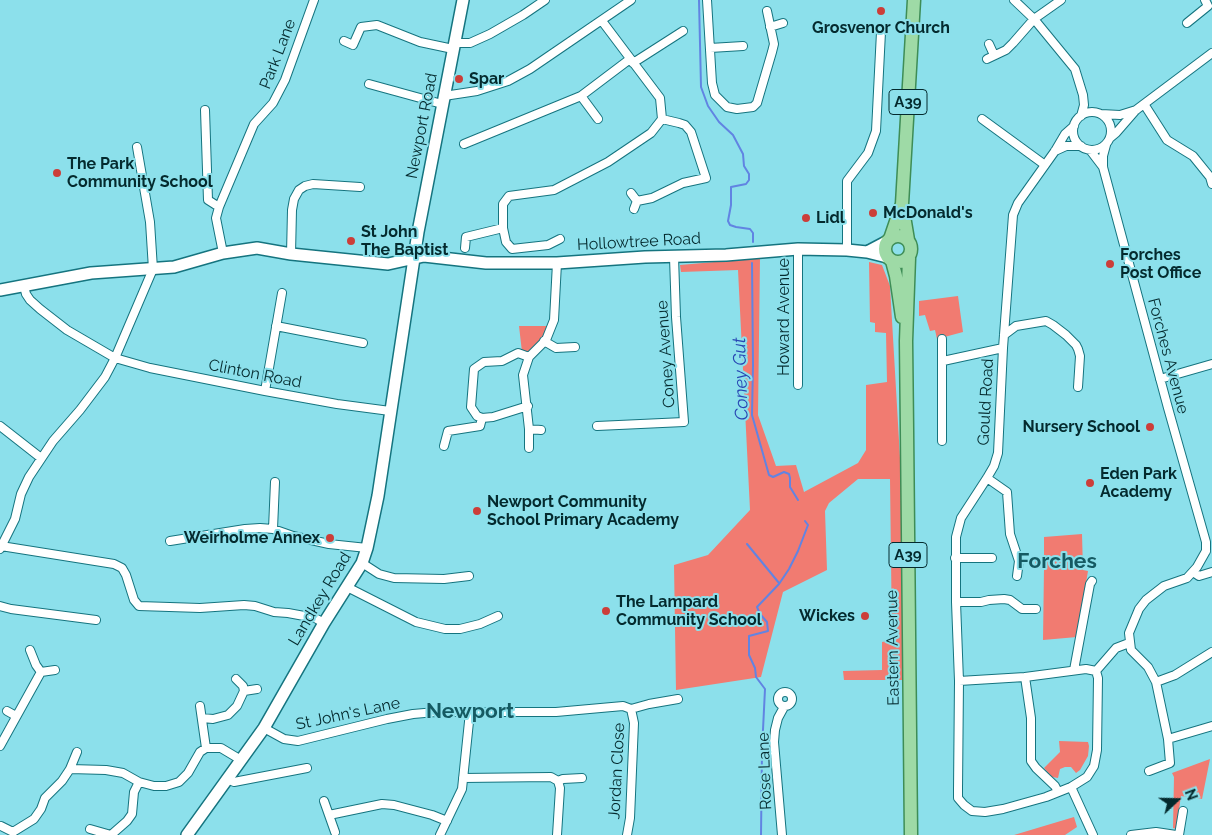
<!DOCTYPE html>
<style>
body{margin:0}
#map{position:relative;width:1212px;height:835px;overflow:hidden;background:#8ce0eb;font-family:Raleway,sans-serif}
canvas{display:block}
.north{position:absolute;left:1152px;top:775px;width:50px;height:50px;-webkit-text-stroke:4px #8ce0eb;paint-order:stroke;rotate:69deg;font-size:14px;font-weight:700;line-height:20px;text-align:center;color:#042a2e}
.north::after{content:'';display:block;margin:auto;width:18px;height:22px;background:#042a2e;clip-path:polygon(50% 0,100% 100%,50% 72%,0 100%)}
</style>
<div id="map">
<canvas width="1212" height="835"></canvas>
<div class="north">N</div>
</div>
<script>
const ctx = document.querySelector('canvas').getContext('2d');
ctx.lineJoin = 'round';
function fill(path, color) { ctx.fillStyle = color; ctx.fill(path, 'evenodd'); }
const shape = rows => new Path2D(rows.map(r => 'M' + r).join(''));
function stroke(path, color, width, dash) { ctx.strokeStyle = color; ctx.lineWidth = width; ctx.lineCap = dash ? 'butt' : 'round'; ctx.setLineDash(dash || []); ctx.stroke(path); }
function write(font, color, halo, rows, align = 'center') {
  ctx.font = font + ' Raleway,sans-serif'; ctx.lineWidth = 4; ctx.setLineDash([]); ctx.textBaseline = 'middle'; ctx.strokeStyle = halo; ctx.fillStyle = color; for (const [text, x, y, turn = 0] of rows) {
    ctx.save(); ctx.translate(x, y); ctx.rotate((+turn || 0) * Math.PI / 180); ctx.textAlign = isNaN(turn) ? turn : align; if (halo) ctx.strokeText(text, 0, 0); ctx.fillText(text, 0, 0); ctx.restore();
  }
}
fill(shape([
 [760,258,758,415,776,466,796,465,804,492,858,463,866,450,866,385,887,382,886,333,875,332,875,323,870,322,869,262,882,265,890,286,901,475,903,680,844,680,843,671,882,670,882,642,892,640,890,479,858,479,829,503,825,511,827,570,783,592,761,677,676,690,674,565,708,555,750,510,738,270,681,272,680,265],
 [958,296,963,332,937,339,935,330,930,331,925,315,919,316,919,301],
 [519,326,547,326,542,339,529,353,522,352],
 [1082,534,1083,570,1088,571,1077,637,1043,640,1044,568,1035,567,1035,559,1044,559,1044,537],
 [1059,741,1088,742,1089,746,1088,756,1080,770,1076,773,1071,767,1065,767,1060,769,1058,778,1052,777,1044,768,1060,752],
 [1210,759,1202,799,1181,796,1176,829,1173,828,1174,777,1172,773],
 [1074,817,1077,827,1065,835,1014,835]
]), '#f17b71');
stroke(shape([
 [699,0,701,87,708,106,719,122,733,135,743,154,744,166,749,174,749,180,746,184,731,187,731,205,728,221,730,225,736,227,750,229,753,233,753,242],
 [752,263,753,365,752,415,769,475,773,477,784,472,789,474,790,478,790,487,798,500],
 [747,544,779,583],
 [761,835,762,750,765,689,756,677,755,668,749,655,749,636,768,631,767,622,760,614,757,607,779,584,789,569,798,551,808,525,805,521]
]), '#6184e2', 2);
const street = shape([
 [707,0,712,83,715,95,727,107,737,109,753,107,757,103,772,52,774,44,767,11],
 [1014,0,1034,19,1075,69,1083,95,1084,105,1081,116],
 [1187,23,1208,6,1205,0],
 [770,27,783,23],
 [344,41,353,45,361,27,377,25,420,42,453,49],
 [455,43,470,43,490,34,523,15,545,0],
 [989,44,994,55],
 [710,48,743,46],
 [987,59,1006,50,1013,43,1034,19,1061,0],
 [633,63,683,31],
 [369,84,442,104],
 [444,96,477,91,508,81,530,69,631,0],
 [581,96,598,119],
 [1144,104,1167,140,1193,156,1210,177,1212,184],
 [205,110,208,200,219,207],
 '1073 131a19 19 0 1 1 38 0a19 19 0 1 1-38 0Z',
 [1101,114,1120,115,1136,110],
 [982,119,1045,165],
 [1074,126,1065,134,1055,151,1018,203,1013,215,1003,348,998,453,994,466,987,478,961,518,956,537,956,602,959,681,958,790,958,798,964,805,972,811,985,812,1003,809,1046,797,1071,787,1087,777,1094,766,1097,750,1098,678,1096,671],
 [1110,138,1116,133,1136,110,1212,53],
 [464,144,581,96,630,59],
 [1106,145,1103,156,1103,167,1168,408,1206,542,1206,551],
 [1090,150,1103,167],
 [1055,151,1066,146,1081,146],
 [631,193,637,201,634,209],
 [637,201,652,198,683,183,706,178,691,132,685,125,679,123,662,119],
 [560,239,548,245,512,249,506,242,503,228,503,204,509,196,554,190,608,162,651,133,662,119,660,98,602,21],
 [465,248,466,237,503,228],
 [798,249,798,385],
 [847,250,847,181,868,153,876,131,881,32],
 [223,253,216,218,219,207,254,124,273,103,285,80,314,0],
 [291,254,292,210,294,199,299,190,305,186,313,184,360,187],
 [24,286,26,294,30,300,40,309,67,330,115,358,150,368,265,391,337,404,390,411],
 [276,326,363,343],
 [1004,335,1016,326,1046,321,1053,325,1066,335,1076,345,1078,349,1080,356,1078,387],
 [942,339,942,441],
 [544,341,556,348,575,347],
 [943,361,1003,348],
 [1160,379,1212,364],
 [265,391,282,293],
 [528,406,493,417,482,418,477,416,471,407,474,369,484,362,502,361,518,353,529,357],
 [0,426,41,458],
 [597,426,684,422,676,317,674,257],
 [529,429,529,448],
 [541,430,529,429,523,375,529,357,546,340,554,320,557,263],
 [444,446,448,431,480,426,482,418],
 [987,478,1007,492,1010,534,1019,561,1017,576],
 [273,529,275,482],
 [170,541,245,529,260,528,273,529,293,536,329,544,367,548],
 [1,546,114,564,122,568,126,575,134,600,139,606,200,608,244,605,255,606,274,612,288,613,315,618,324,623],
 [0,549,15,519,21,494,29,477,53,441,80,410,105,377,115,358,153,269,150,222,137,147],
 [955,558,992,558],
 [362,563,379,574,394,578,444,579,469,576],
 [1193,572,1199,576,1212,572],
 [347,587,416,622,445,629,460,629,480,624,498,616],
 [956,602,981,602,989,600,1004,599,1010,600,1022,609,1036,609],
 [0,606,11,609,96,620],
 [1074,670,1090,584,1092,581],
 [1096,671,1116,648,1129,643],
 [41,672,55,670],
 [1025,677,1031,718,1031,761,1036,768,1055,786,1058,792],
 [959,681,1025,677,1086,669,1096,671],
 [1156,682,1175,675,1212,652],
 [244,691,257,689],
 '778 699a7 7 0 1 1 14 0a7 7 0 1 1-14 0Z',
 [200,706,206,748],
 [7,711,16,716],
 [202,718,213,719,228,715,237,706,244,691,243,686,236,679],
 [264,728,284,739,298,741,387,719,413,714,436,712,556,712,623,706,631,709,649,704,678,699],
 [1168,739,1212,726],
 [0,746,41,672,36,665,30,650],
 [70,769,106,770,123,773,139,782,154,786,166,786,179,782,188,773,200,752,206,748,221,748,241,760],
 [1149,771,1170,763,1168,739,1156,682,1148,667,1131,650,1129,633,1139,609,1146,600,1164,586,1187,578,1197,567,1206,551],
 [463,778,551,777,558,781,563,779,582,778],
 [227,779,234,782,307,768],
 [1071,787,1093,835],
 [324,801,335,832],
 [329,815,382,804,394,805,432,815,447,821],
 [1,826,13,832,34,819,41,809,45,798,62,781,70,769,77,752],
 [90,829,111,835,127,821,132,814,134,792,139,782],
 [440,835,462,789,470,712],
 [557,835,560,788,558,781],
 [627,835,630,818,634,723,631,709],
 [782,835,774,742,775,730,778,718,784,707],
 [1131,835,1156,832,1176,835],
 [1179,835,1183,811]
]);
const secondary = shape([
 [867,252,886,242],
 [0,290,91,273,174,267,223,253,257,248,291,254,388,264,424,256,486,263,557,263,645,257,726,255,798,249,847,250,867,252,887,257],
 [187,835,264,728,324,623,362,563,367,548,378,496,418,232,463,0]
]);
const primary = shape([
 '885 249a13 13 0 1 1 26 0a13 13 0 1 1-26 0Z',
 [890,239,902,204],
 [908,240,902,204,914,0],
 [909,258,906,341,907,430,911,835],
 [892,261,896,276,902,317]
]);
stroke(street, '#15747f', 10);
stroke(secondary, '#15747f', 14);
stroke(primary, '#3e8d56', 15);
stroke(street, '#fff', 8);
stroke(secondary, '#fff', 11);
stroke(primary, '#9edaa6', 12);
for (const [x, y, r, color] of [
 [881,11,5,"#cc3e39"],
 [459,79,5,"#cc3e39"],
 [57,173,5,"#cc3e39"],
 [873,213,5,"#cc3e39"],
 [806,218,5,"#cc3e39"],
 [351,241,5,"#cc3e39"],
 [1110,264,5,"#cc3e39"],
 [1150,427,5,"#cc3e39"],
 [1090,483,5,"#cc3e39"],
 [477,511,5,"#cc3e39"],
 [330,538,5,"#cc3e39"],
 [606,611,5,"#cc3e39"],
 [865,616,5,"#cc3e39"]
]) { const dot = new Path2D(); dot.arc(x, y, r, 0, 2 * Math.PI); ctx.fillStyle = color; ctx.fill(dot); stroke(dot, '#8ce0eb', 2); }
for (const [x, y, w] of [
 [908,102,38],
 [908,555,38]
]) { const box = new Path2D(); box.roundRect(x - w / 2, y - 12.5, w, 25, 4); ctx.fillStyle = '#8ce0eb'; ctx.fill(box); stroke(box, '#042a2e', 1); }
write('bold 15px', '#042a2e', null, [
 ["A39",908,102],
 ["A39",908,555]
]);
write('bold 16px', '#042a2e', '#8ce0eb', [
 ["Grosvenor Church",881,28,"center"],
 ["Spar",469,79],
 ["The Park",67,164],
 ["Community School",67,182],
 ["McDonald's",883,213],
 ["Lidl",816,218],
 ["St John",361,232],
 ["The Baptist",361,250],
 ["Forches",1120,255],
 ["Post Office",1120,273],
 ["Nursery School",1140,427,"right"],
 ["Eden Park",1100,474],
 ["Academy",1100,492],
 ["Newport Community",487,502],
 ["School Primary Academy",487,520],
 ["Weirholme Annex",320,538,"right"],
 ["The Lampard",616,602],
 ["Community School",616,620],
 ["Wickes",855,616,"right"]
], 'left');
write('16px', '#042a2e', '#8ce0eb', [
 ["Park Lane",278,54,-69],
 ["Newport Road",422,126,-79],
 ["Hollowtree Road",639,242,-3],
 ["Howard Avenue",784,317,-90],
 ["Coney Avenue",666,354,-94],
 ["Forches Avenue",1168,356,75],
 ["Clinton Road",255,374,11],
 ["Gould Road",986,402,-87],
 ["Landkey Road",320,599,-59],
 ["Eastern Avenue",893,648,-91],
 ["St John's Lane",348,714,-12],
 ["Jordan Close",617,771,-87],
 ["Rose Lane",765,771,-92]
]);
write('italic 18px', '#2746b3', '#8ce0eb', [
 ["Coney Gut",741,379,-92]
]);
write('bold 21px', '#155a62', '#8ce0eb', [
 ["Forches",1057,562],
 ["Newport",470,712]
]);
</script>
